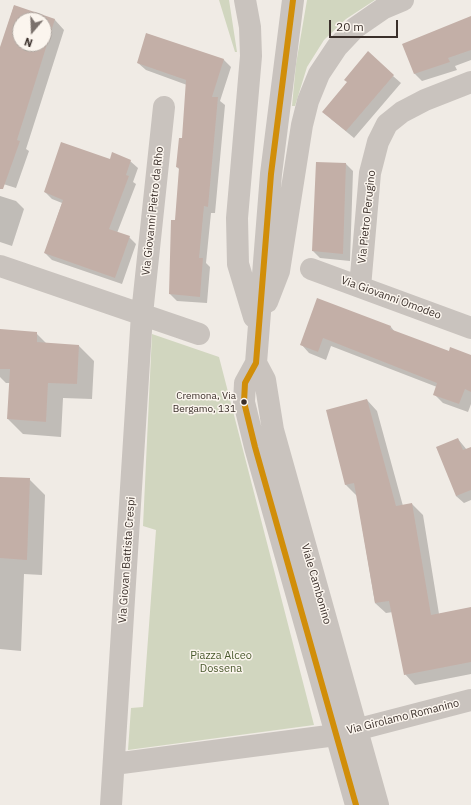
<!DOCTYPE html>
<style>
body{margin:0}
#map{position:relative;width:471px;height:805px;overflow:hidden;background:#f0ebe5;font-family:"IBM Plex Sans",sans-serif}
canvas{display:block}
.north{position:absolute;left:12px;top:12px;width:40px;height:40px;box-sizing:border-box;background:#fbf5ee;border:1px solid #aea6a0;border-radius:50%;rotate:199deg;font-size:11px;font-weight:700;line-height:16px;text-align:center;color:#3b302b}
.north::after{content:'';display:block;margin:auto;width:14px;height:18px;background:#7a716c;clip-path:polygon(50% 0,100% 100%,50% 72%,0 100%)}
.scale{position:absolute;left:329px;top:20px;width:69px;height:18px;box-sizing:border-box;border:2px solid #3b302b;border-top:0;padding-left:5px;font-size:12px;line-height:14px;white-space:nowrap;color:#3b302b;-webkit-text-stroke:3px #fbf5ee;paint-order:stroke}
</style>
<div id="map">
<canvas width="471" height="805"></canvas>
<div class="north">N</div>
<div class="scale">20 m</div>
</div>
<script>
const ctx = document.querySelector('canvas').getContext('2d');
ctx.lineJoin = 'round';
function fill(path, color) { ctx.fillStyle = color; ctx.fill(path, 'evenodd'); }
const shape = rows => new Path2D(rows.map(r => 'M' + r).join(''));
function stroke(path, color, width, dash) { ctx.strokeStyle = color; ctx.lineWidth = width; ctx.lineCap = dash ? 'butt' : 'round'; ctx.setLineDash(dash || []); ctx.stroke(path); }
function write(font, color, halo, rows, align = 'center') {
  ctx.font = font + ' "IBM Plex Sans",sans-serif'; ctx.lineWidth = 3; ctx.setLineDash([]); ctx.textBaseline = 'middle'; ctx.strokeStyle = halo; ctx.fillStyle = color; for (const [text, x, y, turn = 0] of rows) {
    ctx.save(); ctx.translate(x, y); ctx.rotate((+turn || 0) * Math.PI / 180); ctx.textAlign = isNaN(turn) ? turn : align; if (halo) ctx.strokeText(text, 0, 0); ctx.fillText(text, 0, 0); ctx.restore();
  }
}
fill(shape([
 [219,0,229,0,237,52,235,52],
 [307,0,375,0,346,19,324,40,307,67,295,106,292,106,296,64],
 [152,334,219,357,314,725,128,750,131,708,143,707,156,530,143,526]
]), '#d1d6bf');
fill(shape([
 [14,6,55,20,64,30,26,149,29,151,16,188,0,183,0,50],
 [20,20,44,20,44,44,20,44],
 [471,22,471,60,455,66,457,70,422,81,415,74,404,45],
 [147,34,224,60,231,67,220,101,225,105,215,213,211,213,206,263,210,267,207,303,177,301,170,294,180,170,177,167,183,139,187,85,146,70,138,63],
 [393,76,401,83,354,138,331,119],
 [111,160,130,161,138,168,133,182,136,184,117,233,129,237,136,244,122,284,52,260,45,253,62,203,52,199,45,192],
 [317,163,346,164,353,171,350,261,320,258,313,251],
 [0,196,16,201,24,209,12,246,0,242],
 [318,300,391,327,395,332,450,352,471,356,471,404,468,412,443,403,434,394,437,387,331,346,326,360,309,353,301,344],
 [0,330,36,333,47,344,79,346,94,361,92,399,63,398,61,437,23,434,8,419,10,383,6,383,0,377],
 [367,400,377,411,403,506,412,504,423,515,439,614,471,609,471,674,415,685,405,674,393,612,386,613,375,603,357,496,346,485,327,411],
 [458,439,467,450,471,448,471,500,464,503,456,496],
 [0,478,29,479,45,495,42,575,24,574,21,651,0,649]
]), '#0003');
fill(shape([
 [14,5,55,19,17,140,20,141,3,189,0,189,0,47],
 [20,20,44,20,44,44,20,44],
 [471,16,471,50,448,58,450,62,414,74,402,44],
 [146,33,224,59,212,97,218,97,208,207,204,206,199,258,203,258,200,297,169,294,171,220,175,220,179,168,176,167,179,138,182,138,186,80,137,63],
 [368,51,394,75,346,131,322,112,347,82,344,80],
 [61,142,110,159,112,152,131,160,126,175,129,176,109,229,130,236,115,278,44,253,63,200,44,192],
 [316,162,346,163,343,254,312,251],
 [317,298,391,326,390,329,449,351,450,347,471,355,471,392,465,389,459,404,433,395,437,383,323,338,318,352,300,345],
 [0,329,37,332,37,342,79,345,77,384,48,383,46,422,7,419,10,369,0,369],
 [367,399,396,506,412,503,431,615,471,607,471,662,404,675,389,601,375,603,354,483,345,485,326,410],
 [458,438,463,450,471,447,471,490,456,496,436,447],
 [0,477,30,478,27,560,0,558]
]), '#c3afa7');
stroke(shape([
 [245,0,250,27,251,56,237,218,238,264,254,317],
 [293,0,271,174,256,363,245,383,244,402,255,447,356,805],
 [0,266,199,334],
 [311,269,471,328],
 [360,287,370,173,378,142,387,124,402,112,425,100,471,82],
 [267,302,279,271,302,125,308,101,319,74,337,47,355,28,384,8,403,0],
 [256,363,265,380,273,430,378,805],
 [114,764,336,735,471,700],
 [111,805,142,314,164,107]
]), '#c9c3be', 22);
stroke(shape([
 [293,0,271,174,256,363,245,383,244,402,255,447,356,805]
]), '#d18e09', 6);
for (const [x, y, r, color] of [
 [244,402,3.5,"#3b302b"]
]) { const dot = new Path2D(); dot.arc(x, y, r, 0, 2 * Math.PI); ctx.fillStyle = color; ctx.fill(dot); stroke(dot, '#fbf5ee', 1.5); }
write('10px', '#3b302b', '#fbf5ee', [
 ["Cremona, Via",236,396],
 ["Bergamo, 131",236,409]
], 'right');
write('11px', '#3b302b', '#fbf5ee', [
 ["Via Giovanni Pietro da Rho",153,211,-84],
 ["Via Pietro Perugino",367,217,-84],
 ["Via Giovanni Omodeo",391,298,20],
 ["Via Giovan Battista Crespi",127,560,-86],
 ["Viale Cambonino",316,584,74],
 ["Via Girolamo Romanino",403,717,-14]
]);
write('11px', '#4a5a2e', '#fbf5ee', [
 ["Piazza Alceo",221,656],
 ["Dossena",221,669]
]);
</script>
